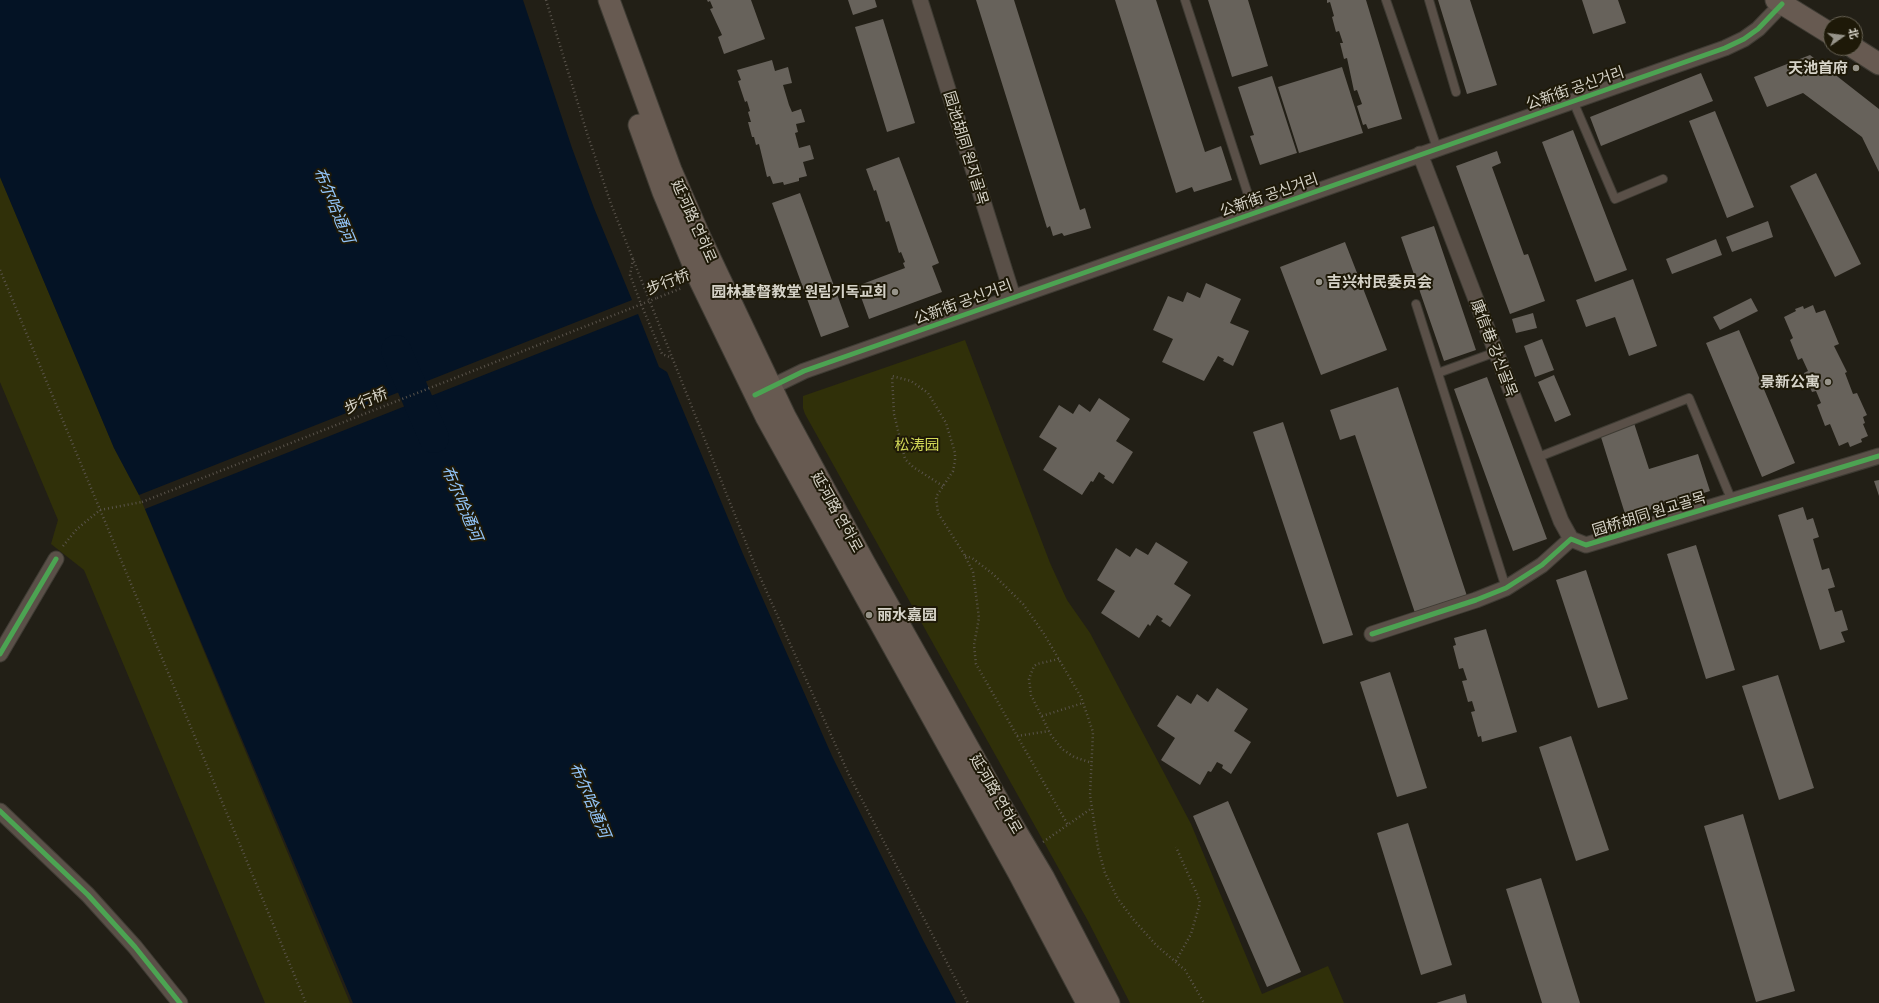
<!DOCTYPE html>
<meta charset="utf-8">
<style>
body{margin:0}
#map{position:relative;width:1879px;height:1003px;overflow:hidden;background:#221f16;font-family:Commissioner,"Noto Sans SC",sans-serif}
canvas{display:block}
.north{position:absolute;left:1823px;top:16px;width:40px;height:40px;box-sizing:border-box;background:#1e1908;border:1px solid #686355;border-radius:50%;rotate:76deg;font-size:11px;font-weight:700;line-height:16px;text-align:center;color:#d6d3c8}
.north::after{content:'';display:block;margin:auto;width:14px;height:18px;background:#97948a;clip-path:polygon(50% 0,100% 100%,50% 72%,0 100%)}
</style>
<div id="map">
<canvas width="1879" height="1003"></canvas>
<div class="north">北</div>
</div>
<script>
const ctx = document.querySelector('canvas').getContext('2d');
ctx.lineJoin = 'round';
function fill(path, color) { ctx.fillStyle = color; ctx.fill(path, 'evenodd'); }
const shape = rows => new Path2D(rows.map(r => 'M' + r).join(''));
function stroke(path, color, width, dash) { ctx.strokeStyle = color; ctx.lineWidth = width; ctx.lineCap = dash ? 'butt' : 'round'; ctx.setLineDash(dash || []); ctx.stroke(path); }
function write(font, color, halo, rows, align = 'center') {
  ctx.font = font + ' Commissioner,"Noto Sans SC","Noto Sans KR",sans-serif'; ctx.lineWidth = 4; ctx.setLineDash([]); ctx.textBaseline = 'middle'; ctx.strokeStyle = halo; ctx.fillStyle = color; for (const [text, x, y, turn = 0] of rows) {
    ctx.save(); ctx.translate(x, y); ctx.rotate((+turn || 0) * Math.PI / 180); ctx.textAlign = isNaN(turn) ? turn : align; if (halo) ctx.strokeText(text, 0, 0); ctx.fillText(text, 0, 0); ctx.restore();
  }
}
fill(shape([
 [0,177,114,448,139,495,350,1003,265,1003,84,570,51,544,58,520,0,382],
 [965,340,1050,563,1067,600,1090,633,1191,824,1262,994,1328,966,1344,1003,1130,1003,1088,921,805,414,803,408,803,396]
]), '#303009');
fill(shape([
 [0,0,523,0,572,148,594,208,632,300,139,495,114,448,0,177],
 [638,314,659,367,667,372,743,554,832,756,923,940,956,1003,353,1003,145,509]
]), '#041325');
stroke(shape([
 [396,350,434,438]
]), '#041325', 30);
fill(shape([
 [707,0,751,0,765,39,724,54,718,37,722,35,710,9,713,8,710,1,708,2],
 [848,0,875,0,877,7,853,15],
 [976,0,1014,0,1080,210,1085,208,1091,228,1064,236,1062,233,1053,236,1050,226,1047,228],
 [1115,0,1156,0,1205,152,1221,146,1232,180,1194,192,1192,187,1176,193],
 [1208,0,1248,0,1268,66,1232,77],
 [1327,0,1366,0,1402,119,1368,129,1366,124,1363,125,1357,106,1362,104,1357,90,1354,91,1347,58,1344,59,1340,43,1343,43,1339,31,1336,32,1332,17,1334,16,1330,2,1327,3],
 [1438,0,1470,0,1497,85,1467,94],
 [1582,0,1618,0,1626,23,1593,34],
 [883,19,915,123,887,132,855,27],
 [1810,55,1879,109,1879,172,1862,137,1803,93,1767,107,1754,77],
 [772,60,775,71,788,67,792,83,783,85,789,105,792,112,801,109,805,122,796,124,798,132,795,133,799,148,810,145,814,159,803,162,807,176,799,178,799,181,784,185,783,182,773,184,770,176,767,177,759,144,756,145,754,137,752,137,748,122,751,122,748,112,750,111,747,101,745,102,738,81,741,80,737,70],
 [1342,67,1363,133,1299,153,1278,87],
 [1701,73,1713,101,1601,146,1590,117],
 [1272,76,1297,153,1260,165,1250,136,1254,135,1238,87],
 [1715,111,1754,207,1727,218,1689,121],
 [1573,130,1627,270,1595,282,1542,142],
 [1497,151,1501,163,1492,167,1524,255,1528,254,1545,301,1510,314,1456,166],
 [899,157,939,263,932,266,942,292,869,319,857,286,905,268,903,263,905,262,901,252,899,253,889,221,886,222,876,190,874,191,866,169],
 [1816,173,1861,264,1835,277,1790,186],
 [800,193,849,327,821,337,772,203],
 [1768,221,1773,237,1732,252,1726,237],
 [1434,226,1476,350,1444,361,1401,237],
 [1716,239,1722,255,1672,274,1666,259],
 [1345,242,1387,350,1321,375,1280,267],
 [1633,279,1657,346,1629,356,1615,317,1586,327,1576,300],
 [1206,283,1241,299,1230,323,1249,331,1233,366,1223,361,1224,359,1218,356,1204,381,1162,362,1173,339,1153,330,1168,296,1183,302,1187,292,1200,298],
 [1751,298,1758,311,1720,330,1713,317],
 [1813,305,1816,313,1825,310,1839,344,1834,346,1847,372,1845,373,1853,394,1857,393,1867,415,1863,417,1865,423,1863,424,1868,436,1861,439,1862,442,1850,447,1848,442,1839,446,1830,424,1825,426,1817,405,1821,403,1816,391,1812,392,1804,373,1808,371,1802,358,1798,360,1790,340,1793,338,1784,317,1796,311,1795,309,1803,306,1804,309],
 [1533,313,1537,328,1516,333,1512,319],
 [1739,330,1795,463,1762,477,1706,343],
 [1542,339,1554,370,1535,377,1524,346],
 [1554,375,1571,415,1555,422,1538,382],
 [1487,377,1547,539,1513,551,1454,389],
 [1398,387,1467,596,1415,613,1355,435,1340,440,1330,410],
 [1099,398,1130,419,1116,441,1133,452,1113,484,1104,478,1105,476,1099,472,1093,482,1091,481,1082,495,1043,470,1057,448,1039,437,1059,405,1073,414,1079,404,1090,412],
 [1283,422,1353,635,1323,644,1253,432],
 [1634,423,1649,469,1698,454,1710,491,1626,517,1600,434],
 [1879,480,1879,496,1874,481],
 [1803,507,1807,520,1813,518,1819,537,1813,539,1822,570,1829,568,1835,587,1828,589,1835,612,1842,610,1848,630,1841,632,1845,642,1820,650,1778,515],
 [1156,542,1188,562,1174,584,1191,595,1170,627,1161,621,1163,619,1157,615,1150,626,1148,624,1139,638,1101,613,1115,591,1097,580,1116,548,1130,557,1136,548,1148,555],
 [1696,545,1735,670,1706,679,1667,554],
 [1586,570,1628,699,1598,708,1556,580],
 [1486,629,1517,732,1482,742,1481,736,1478,737,1471,712,1475,711,1472,701,1468,702,1462,681,1467,680,1463,668,1459,669,1453,646,1456,645,1454,638],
 [1390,672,1427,788,1397,797,1360,682],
 [1778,675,1814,788,1779,800,1742,686],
 [1217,688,1248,709,1234,731,1251,742,1231,774,1222,768,1223,765,1217,762,1211,772,1208,771,1200,785,1161,760,1175,738,1157,726,1177,695,1191,704,1197,694,1208,702],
 [1571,736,1609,850,1576,861,1539,747],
 [1228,801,1301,972,1267,987,1193,816],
 [1743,814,1795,991,1756,1002,1704,826],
 [1408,823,1452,965,1421,975,1377,833],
 [1541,878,1580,1003,1542,1003,1506,889],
 [1465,994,1467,1003,1436,1003]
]), '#67625b');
const lane = shape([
 [1185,0,1254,213],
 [1386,0,1437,148],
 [1429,0,1456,92],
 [1573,101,1615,199,1663,179],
 [1416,304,1506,588],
 [1438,373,1496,352],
 [1536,458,1689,398,1732,501]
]);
const street = shape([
 [920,0,1013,297],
 [1420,154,1561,521,1571,539],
 [763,391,804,371,1725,48,1744,39,1758,29,1782,4],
 [1372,634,1476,600,1506,588,1542,565,1571,539,1586,545,1879,456],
 [0,654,56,559],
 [0,811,88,895,135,947,180,1003]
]);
const secondary = shape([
 [609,0,671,170,701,239,785,416,864,562,1000,804,1044,878,1109,1003],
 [1776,0,1831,34],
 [1854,48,1879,64],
 [639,125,663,192,700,281,766,417,1019,874,1087,1003]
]);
stroke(lane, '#3e3b33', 10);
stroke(street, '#3e3b33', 17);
stroke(secondary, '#3e3b33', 23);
stroke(shape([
 [546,0,587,133,611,204,756,568,849,775,968,1003],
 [633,259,630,275,641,304,662,354,672,358],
 [0,270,306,1003],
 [657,298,682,288],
 [943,486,913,467,905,459,894,414,892,376,911,381,928,393,946,423,955,453,955,461,953,471,936,497,938,513,964,554,973,572,979,618,974,645,976,664,1068,825],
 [63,546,77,529,100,510,142,502],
 [965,556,972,558,993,574,1023,604,1044,634,1081,697,1093,732,1090,795,1098,848,1105,873,1118,899,1133,919,1157,946,1185,970,1204,1003],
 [1059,659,1037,664,1034,666,1029,679,1031,695,1051,735,1062,749,1074,757,1092,763],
 [1042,716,1083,703],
 [1017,736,1049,731],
 [1043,842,1092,808],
 [1176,961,1191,934,1200,903,1197,894,1176,847]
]), '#5a544c', 2.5, [1, 3]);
stroke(lane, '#5a5048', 8);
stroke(street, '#5a5048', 15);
stroke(secondary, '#675a51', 21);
stroke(shape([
 [142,502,657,298]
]), '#5a544c', 2.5, [1, 3]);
stroke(shape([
 [755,395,804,371,1725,48,1744,39,1758,29,1782,4],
 [1372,634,1476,600,1506,588,1542,565,1571,539,1586,545,1879,456],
 [0,654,56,559],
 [0,811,88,895,135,947,180,1003]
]), '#4ca352', 5);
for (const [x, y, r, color] of [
 [1856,68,4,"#97948a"],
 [1319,282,4,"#97948a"],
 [895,292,4,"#97948a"],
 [1828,382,4,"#97948a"],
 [869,615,4,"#97948a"]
]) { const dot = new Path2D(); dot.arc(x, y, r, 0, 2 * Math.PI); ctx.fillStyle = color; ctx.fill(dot); stroke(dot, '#1e1908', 1.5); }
write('bold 15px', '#d6d3c8', '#1e1908', [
 ["天池首府",1848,68],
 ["吉兴村民委员会",1327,282,"left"],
 ["园林基督教堂 원림기독교회",887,292],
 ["景新公寓",1820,382],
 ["丽水嘉园",877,615,"left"]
], 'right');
write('15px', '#d6d3c8', '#1e1908', [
 ["公新街 공신거리",1575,88,-19],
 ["园池胡同 원지골목",966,148,73],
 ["公新街 공신거리",1269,195,-19],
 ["延河路 연하로",694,221,66],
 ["步行桥",668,282,-21],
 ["公新街 공신거리",963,302,-20],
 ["康信巷 강신골목",1494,348,69],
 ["步行桥",366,401,-22],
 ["延河路 연하로",837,512,61],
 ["园桥胡同 원교골목",1649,514,-17],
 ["延河路 연하로",996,794,60]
]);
write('15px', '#d2d857', '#1e1908', [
 ["松涛园",917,445]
]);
write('italic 16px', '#93c5f9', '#1e1908', [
 ["布尔哈通河",334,205,67],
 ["布尔哈通河",462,503,67],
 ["布尔哈通河",590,800,67]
]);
</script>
